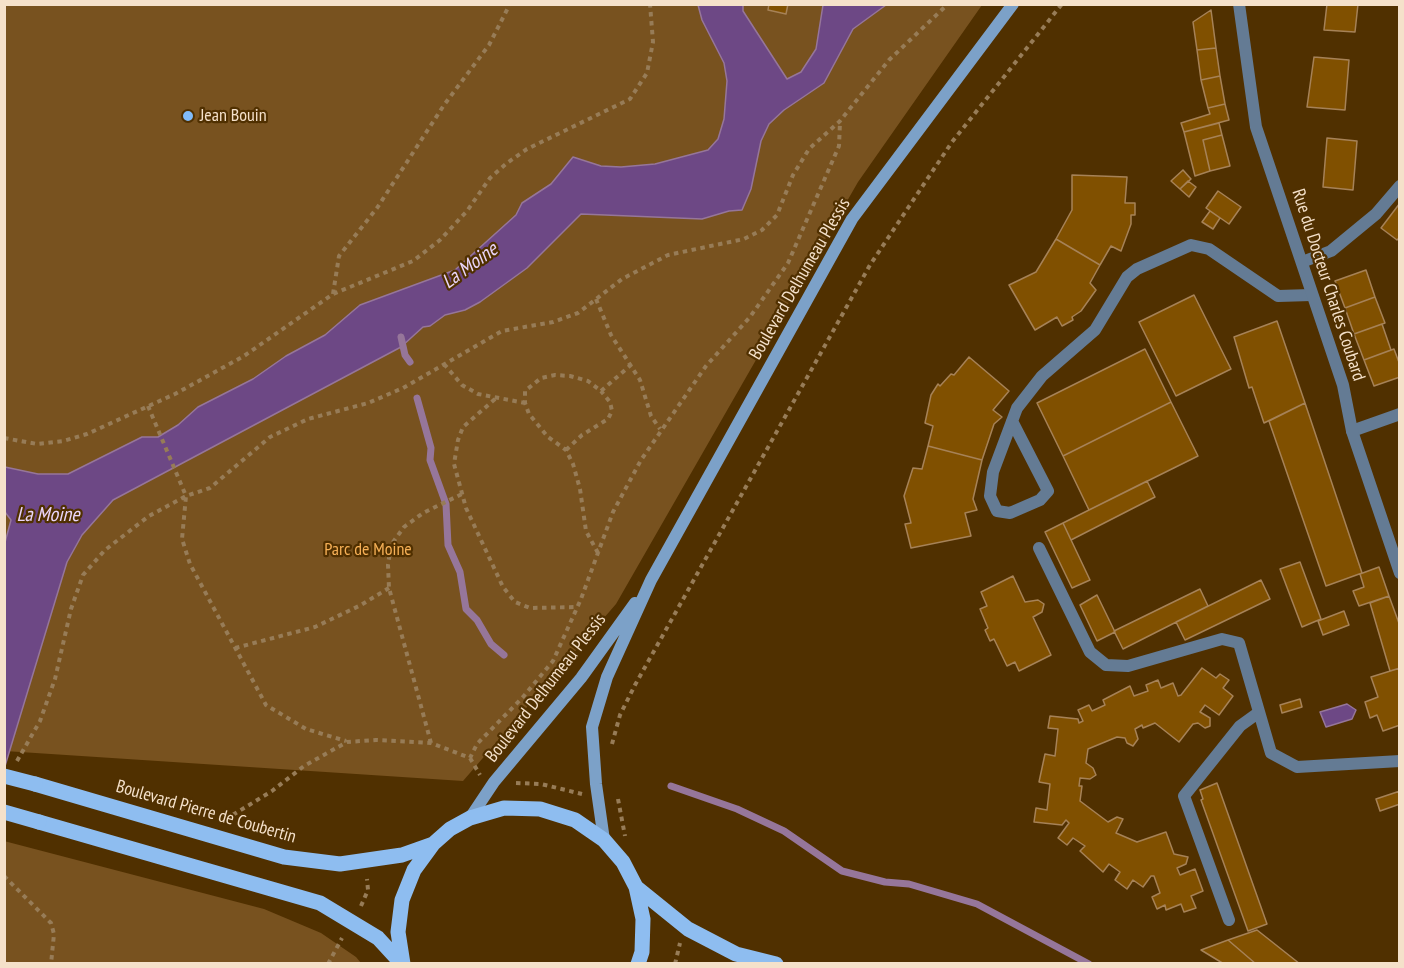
<!DOCTYPE html>
<style>
body{margin:0}
#map{position:relative;width:1404px;height:968px;overflow:hidden;background:#503000;font-family:"PT Sans Narrow",sans-serif}
canvas{display:block}
.frame{position:absolute;inset:0;border:6px solid #f5e1ca;pointer-events:none}
</style>
<div id="map">
<canvas width="1404" height="968"></canvas>
<div class="frame"></div>
</div>
<script>
const ctx = document.querySelector('canvas').getContext('2d');
ctx.lineJoin = 'round';
function fill(path, color) { ctx.fillStyle = color; ctx.fill(path, 'evenodd'); }
const shape = rows => new Path2D(rows.map(r => 'M' + r).join(''));
function stroke(path, color, width, dash) { ctx.strokeStyle = color; ctx.lineWidth = width; ctx.lineCap = dash ? 'butt' : 'round'; ctx.setLineDash(dash || []); ctx.stroke(path); }
function write(font, color, halo, rows, align = 'center') {
  ctx.font = font + ' "PT Sans Narrow",sans-serif'; ctx.lineWidth = 4.5; ctx.setLineDash([]); ctx.textBaseline = 'middle'; ctx.strokeStyle = halo; ctx.fillStyle = color; for (const [text, x, y, turn = 0] of rows) {
    ctx.save(); ctx.translate(x, y); ctx.rotate((+turn || 0) * Math.PI / 180); ctx.textAlign = isNaN(turn) ? turn : align; if (halo) ctx.strokeText(text, 0, 0); ctx.fillText(text, 0, 0); ctx.restore();
  }
}
fill(shape([
 [4,5,982,5,858,182,616,604,463,781,5,751],
 [4,841,264,909,321,933,356,957,361,963,5,963]
]), '#78521f');
const water = shape([
 [698,5,743,5,743,11,787,79,801,72,816,49,823,5,886,5,853,29,824,83,784,110,769,124,761,141,751,189,742,210,729,211,702,219,581,214,527,268,480,302,465,310,445,315,430,326,423,327,401,347,113,500,82,535,67,562,5,766,4,546,11,520,5,512,5,467,38,474,68,474,142,437,158,437,178,425,198,407,253,379,286,356,325,335,360,305,455,270,516,215,522,203,551,184,573,157,601,166,621,167,655,164,708,150,718,139,724,119,727,81,724,63,702,20,698,5],
 [1347,704,1356,710,1352,719,1326,727,1320,712,1347,704]
]);
fill(water, '#6d4885');
stroke(water, '#96769a', 1.5);
stroke(shape([
 [401,337,405,355,410,362],
 [417,398,431,448,430,460,446,504,448,545,460,572,466,609,477,620,491,644,504,655],
 [671,786,737,809,784,831,842,871,885,882,909,884,977,904,1089,964]
]), '#96769a', 7);
const building = shape([
 [769,4,788,4,786,14,768,10,769,4],
 [1327,4,1358,4,1355,32,1324,30,1327,4],
 [1211,10,1216,48,1197,50,1193,22,1211,10],
 [1216,48,1220,76,1201,80,1197,50,1216,48],
 [1314,57,1349,60,1345,110,1307,107,1314,57],
 [1220,76,1225,104,1208,108,1201,80,1220,76],
 [1225,104,1229,120,1184,132,1181,123,1210,114,1208,108,1225,104],
 [1219,123,1222,135,1203,140,1210,171,1195,176,1184,132,1219,123],
 [1222,135,1230,166,1210,171,1203,140,1222,135],
 [1327,138,1357,141,1353,190,1323,187,1327,138],
 [1183,170,1191,179,1180,189,1171,181,1183,170],
 [1072,175,1127,177,1125,203,1135,203,1135,215,1131,215,1131,224,1121,251,1111,246,1100,265,1056,239,1072,210,1072,175],
 [1188,181,1196,187,1189,197,1180,189,1188,181],
 [1218,191,1241,207,1229,224,1206,208,1218,191],
 [1400,203,1400,237,1397,240,1381,228,1400,203],
 [1210,211,1220,218,1213,229,1202,222,1210,211],
 [1056,239,1100,265,1090,283,1096,290,1081,311,1072,317,1073,320,1062,326,1057,317,1035,330,1009,285,1036,272,1056,239],
 [1366,270,1375,297,1345,308,1335,281,1366,270],
 [1194,295,1231,369,1176,396,1139,322,1194,295],
 [1375,297,1385,323,1354,334,1345,308,1375,297],
 [1277,321,1305,403,1264,423,1252,387,1249,388,1234,337,1277,321],
 [1382,324,1391,350,1364,360,1354,334,1382,324],
 [1145,349,1171,402,1063,456,1037,403,1145,349],
 [1394,349,1400,365,1400,377,1374,386,1364,360,1394,349],
 [969,357,1009,391,993,410,1002,417,994,424,982,460,928,446,933,426,925,423,931,395,938,384,940,386,951,374,954,375,969,357],
 [1171,402,1198,456,1089,510,1063,456,1171,402],
 [1305,403,1362,573,1326,586,1269,421,1305,403],
 [928,446,982,460,973,499,977,510,965,513,971,536,911,548,905,524,911,523,904,496,913,468,922,469,928,446],
 [1147,481,1155,497,1071,540,1063,523,1147,481],
 [1063,523,1090,580,1072,588,1045,532,1063,523],
 [1300,562,1321,619,1302,627,1280,569,1300,562],
 [1379,567,1389,596,1359,606,1353,591,1364,587,1360,574,1379,567],
 [1013,576,1025,602,1038,600,1044,604,1042,612,1033,617,1051,655,1019,671,1015,662,1007,666,994,639,990,641,985,630,988,628,980,609,987,606,981,592,1013,576],
 [1261,580,1270,599,1185,640,1176,622,1261,580],
 [1200,589,1208,606,1123,649,1114,631,1200,589],
 [1097,595,1115,632,1097,641,1080,605,1097,595],
 [1389,596,1400,626,1400,668,1390,671,1370,603,1389,596],
 [1344,611,1349,625,1323,635,1318,621,1344,611],
 [1202,668,1216,678,1220,674,1229,680,1223,688,1233,696,1219,715,1205,705,1200,712,1210,718,1210,726,1205,728,1198,723,1193,724,1179,742,1155,723,1143,728,1142,725,1135,729,1138,739,1133,746,1127,743,1125,738,1117,737,1088,749,1086,763,1093,768,1096,775,1090,779,1080,778,1079,786,1082,786,1080,801,1108,822,1117,817,1123,819,1116,833,1137,842,1166,832,1174,854,1188,857,1186,864,1177,868,1180,875,1195,869,1203,891,1191,896,1196,908,1184,912,1181,904,1166,910,1165,905,1157,909,1152,897,1160,893,1154,876,1151,876,1143,887,1133,880,1127,889,1115,880,1120,872,1109,864,1103,872,1080,851,1085,846,1073,838,1067,845,1058,838,1069,823,1066,820,1062,825,1034,822,1036,808,1047,810,1050,784,1039,782,1045,754,1055,756,1058,729,1048,728,1050,716,1078,719,1079,723,1083,721,1078,710,1089,705,1092,711,1105,705,1103,700,1130,686,1134,696,1148,691,1146,685,1158,680,1161,688,1173,683,1178,696,1181,695,1202,668],
 [1400,668,1400,725,1383,731,1377,715,1370,718,1365,702,1378,697,1371,677,1400,668],
 [1300,699,1302,707,1282,713,1280,705,1300,699],
 [1217,783,1267,924,1248,931,1201,800,1203,799,1200,790,1217,783],
 [1400,791,1400,804,1380,811,1376,799,1400,791],
 [1257,930,1300,964,1256,964,1228,940,1257,930],
 [1228,940,1256,964,1224,964,1201,950,1228,940]
]);
fill(building, '#805000');
stroke(building, '#a68257', 1.5);
stroke(shape([
 [333,294,339,256,377,208,444,105,489,45,510,4],
 [596,299,611,335,640,380,651,416,660,429],
 [444,364,462,385,478,394,525,403],
 [495,399,463,427,458,440,454,464,466,508,503,587,515,602,530,608,578,607],
 [148,406,186,496,182,539,190,564,266,705,306,729,346,741],
 [4,438,37,444,63,441,87,434,175,394,244,356,333,294,413,261,440,240,467,211,490,178,507,163,527,149,630,99,647,73,653,42,650,4],
 [566,450,582,435,608,419,612,411,610,402,601,391],
 [598,553,586,531,580,489,573,464,566,450,548,437,529,414,525,403,525,391,541,378,555,375,570,376,588,381,601,391,632,364],
 [235,648,315,627,361,605,389,588],
 [431,743,389,588,388,565,391,545,404,527,423,513,462,494],
 [612,744,620,715,635,685,870,265,952,142,1062,4],
 [470,758,480,775],
 [17,761,40,721,55,679,71,609,83,575,105,550,149,516,186,496,210,488,270,437,308,419,368,403,403,388,502,331,553,322,578,313,622,279,668,255,744,239,762,230,777,215,793,175,809,149,840,121,889,60,948,4],
 [516,783,541,784,582,794],
 [618,799,625,836],
 [228,822,231,816,272,791,304,766,347,742,376,740,431,743,470,758,477,744,523,697,553,661,581,599,613,512,641,460,706,366,750,317,788,263,839,146,840,122],
 [4,876,51,923,54,934,51,964],
 [361,906,368,890,367,879],
 [328,964,342,938],
 [675,964,680,943]
]), '#977c57', 4, [4.5, 4.5]);
stroke(shape([
 [1302,262,1331,251,1376,214,1400,186],
 [1012,421,1048,491,1040,500,1010,513,997,511,990,496,993,472,1017,408,1042,376,1095,330,1127,277,1137,269,1191,245,1209,249,1278,296,1311,295],
 [1352,431,1400,414],
 [1039,548,1090,652,1106,665,1128,666,1222,639,1239,643,1271,753,1297,767,1400,761],
 [1229,920,1184,796,1240,726,1258,713]
]), '#647b94', 12);
stroke(shape([
 [1239,4,1256,127,1343,385,1352,431,1400,573]
]), '#647b94', 12);
stroke(shape([
 [470,818,494,782,581,678,635,603],
 [604,840,596,784,592,727,607,677,651,580,852,219,1013,4]
]), '#7ca1c8', 12);
stroke(shape([
 [35,784,284,857,340,864,402,855,433,844],
 [39,822,320,903,378,938,402,964],
 [636,887,688,929,736,954,776,964],
 [403,964,398,932,402,900,414,870,433,844,450,829,470,818,504,808,540,809,575,820,604,840,623,862,636,887,643,919,642,952,638,964]
]), '#8ebdf0', 15);
stroke(shape([
 [4,776,35,784],
 [4,812,39,822]
]), '#8ebdf0', 15);
for (const [x, y, r, color] of [
 [188,116,6,"#81bcfa"]
]) { const dot = new Path2D(); dot.arc(x, y, r, 0, 2 * Math.PI); ctx.fillStyle = color; ctx.fill(dot); stroke(dot, '#503000', 2); }
write('18px', '#f5e1ca', '#503000', [
 ["Jean Bouin",200,116]
], 'left');
write('18px', '#f5e1ca', '#503000', [
 ["Boulevard Delhumeau Plessis",800,279,-60],
 ["Rue du Docteur Charles Coubard",1328,285,72],
 ["Boulevard Delhumeau Plessis",546,688,-52],
 ["Boulevard Pierre de Coubertin",206,812,16]
]);
write('18px', '#f6b056', '#503000', [
 ["Parc de Moine",368,550]
]);
write('italic 20px', '#ead5fa', '#503000', [
 ["La Moine",470,266,-36],
 ["La Moine",48,515]
]);
</script>
